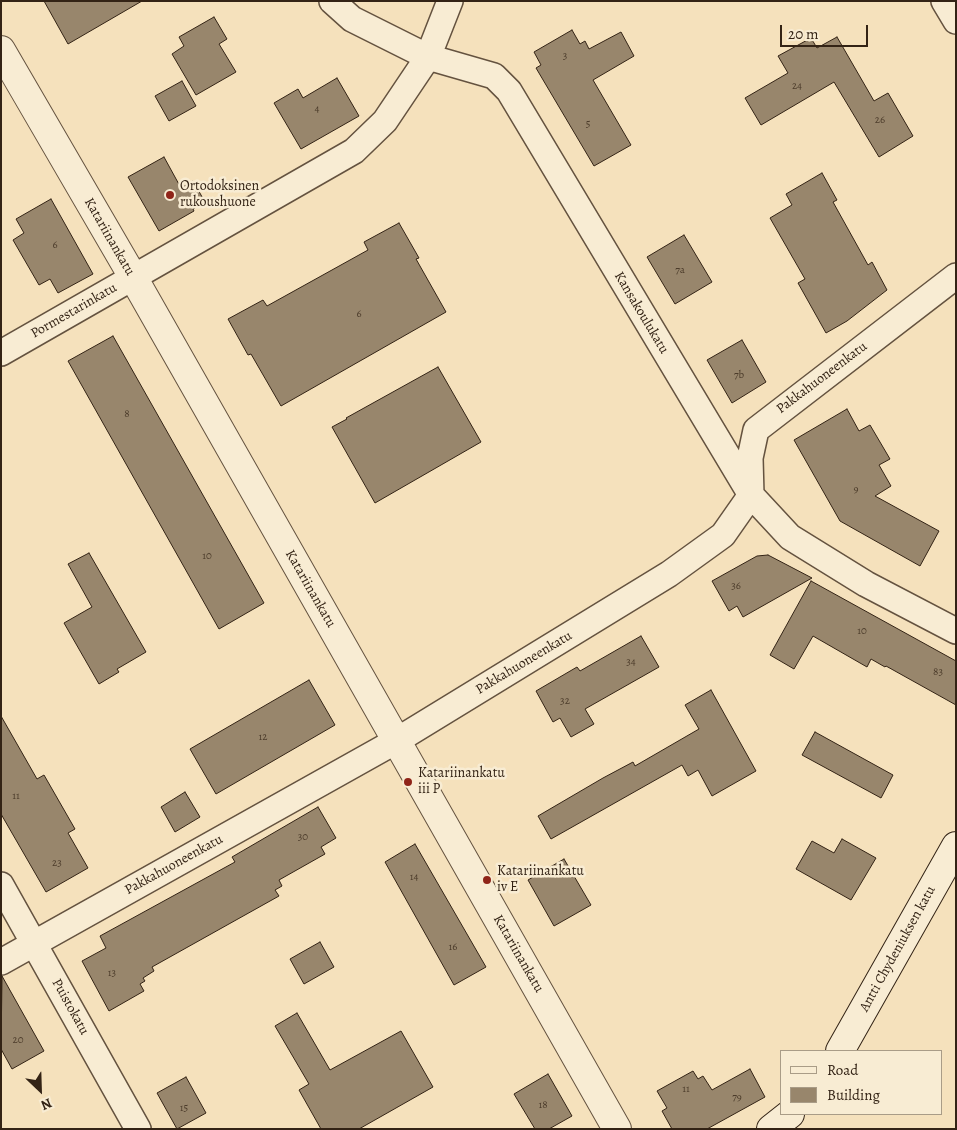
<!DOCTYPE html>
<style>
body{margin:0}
#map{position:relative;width:957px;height:1130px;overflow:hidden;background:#f5e1bc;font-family:Alegreya,serif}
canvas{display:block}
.frame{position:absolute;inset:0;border:2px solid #332315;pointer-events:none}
.legend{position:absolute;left:780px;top:1050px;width:162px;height:65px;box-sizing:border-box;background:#f8ecd3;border:1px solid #a99c87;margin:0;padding:6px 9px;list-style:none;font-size:15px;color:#332315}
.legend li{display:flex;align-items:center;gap:10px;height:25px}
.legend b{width:25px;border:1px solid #a99c87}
.north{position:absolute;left:15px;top:1065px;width:50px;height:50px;-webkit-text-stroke:4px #f8ecd3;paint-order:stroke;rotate:156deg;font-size:14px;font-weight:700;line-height:20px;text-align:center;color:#332315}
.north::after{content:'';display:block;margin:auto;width:18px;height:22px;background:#332315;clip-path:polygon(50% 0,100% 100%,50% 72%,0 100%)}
.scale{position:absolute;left:780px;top:25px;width:88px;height:22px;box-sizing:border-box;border:2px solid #332315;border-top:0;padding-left:6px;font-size:15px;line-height:18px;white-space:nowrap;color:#332315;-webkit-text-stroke:4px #f8ecd3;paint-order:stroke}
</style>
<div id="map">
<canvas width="957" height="1130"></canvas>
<div class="frame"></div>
<ul class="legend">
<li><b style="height:6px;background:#f8ecd3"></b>Road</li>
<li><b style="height:14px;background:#98866c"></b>Building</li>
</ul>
<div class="north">N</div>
<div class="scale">20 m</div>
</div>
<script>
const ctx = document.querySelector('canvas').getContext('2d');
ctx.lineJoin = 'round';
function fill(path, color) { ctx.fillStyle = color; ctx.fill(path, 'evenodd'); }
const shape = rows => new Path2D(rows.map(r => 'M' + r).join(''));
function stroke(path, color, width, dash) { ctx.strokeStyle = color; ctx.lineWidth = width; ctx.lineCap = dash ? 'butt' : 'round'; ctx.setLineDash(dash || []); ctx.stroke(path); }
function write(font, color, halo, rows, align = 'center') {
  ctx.font = font + ' Alegreya,serif'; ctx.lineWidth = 5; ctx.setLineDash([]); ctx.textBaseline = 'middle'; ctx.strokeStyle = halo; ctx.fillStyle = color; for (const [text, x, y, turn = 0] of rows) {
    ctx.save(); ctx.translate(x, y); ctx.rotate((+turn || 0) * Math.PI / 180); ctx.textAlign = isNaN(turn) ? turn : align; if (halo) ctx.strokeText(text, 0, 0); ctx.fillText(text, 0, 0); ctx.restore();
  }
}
const building = shape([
 [44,1,142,1,68,44,44,1],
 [214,17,227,39,219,44,236,72,196,95,172,54,184,46,179,37,214,17],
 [572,30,580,44,585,41,589,49,621,32,634,56,593,80,631,145,594,166,536,68,541,65,534,52,572,30],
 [837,37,874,101,888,93,913,136,879,157,834,82,761,125,745,98,788,73,778,56,811,38,817,48,837,37],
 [337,78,359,116,301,149,274,103,298,89,303,98,337,78],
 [182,81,196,106,169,121,155,96,182,81],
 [164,157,181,188,193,181,205,202,193,209,194,211,159,231,128,177,164,157],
 [822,173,837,200,833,202,868,265,872,262,887,290,847,321,826,333,798,283,805,279,770,218,792,205,786,194,822,173],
 [51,199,93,274,58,293,50,279,39,285,13,240,24,233,16,219,51,199],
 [399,223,419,258,416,259,446,312,281,406,251,354,248,355,228,319,263,300,267,306,368,250,364,242,399,223],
 [684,235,712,282,675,304,647,257,684,235],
 [113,336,264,603,219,629,68,361,113,336],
 [742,340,766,382,732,403,707,360,742,340],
 [438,367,481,442,375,503,332,427,347,419,346,418,438,367],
 [847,409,859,431,870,425,890,459,879,465,891,486,875,496,939,531,920,566,840,521,794,440,847,409],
 [89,553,146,652,117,669,119,672,99,684,64,623,92,607,68,564,89,553],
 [768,555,812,578,743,617,737,606,729,611,712,581,757,556,768,555],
 [811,581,956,661,956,705,886,666,885,667,871,659,867,667,813,636,794,669,770,655,811,581],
 [641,636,659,667,585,709,594,724,571,737,560,718,553,722,536,691,577,667,580,671,641,636],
 [309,680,335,725,216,794,190,749,309,680],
 [711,690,756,771,712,796,698,770,688,776,682,765,551,839,538,816,603,778,633,762,635,766,699,729,685,705,711,690],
 [1,716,37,779,44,775,75,829,68,833,88,868,46,892,1,814,1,716],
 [815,732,893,775,881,798,802,755,815,732],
 [185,792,200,817,175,832,161,807,185,792],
 [318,807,336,838,321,847,325,854,279,880,282,886,275,890,279,896,152,967,154,971,143,978,145,981,140,984,144,991,109,1011,82,961,106,948,100,936,235,862,232,857,318,807],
 [842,839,876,858,851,900,796,869,812,841,834,853,842,839],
 [415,844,486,967,454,985,385,862,415,844],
 [564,859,591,905,554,926,528,880,564,859],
 [320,942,334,967,304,984,290,959,320,942],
 [2,976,44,1051,12,1069,1,1049,2,976],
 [297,1013,330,1070,401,1031,433,1087,359,1129,321,1129,299,1090,309,1084,275,1026,297,1013],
 [750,1069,765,1097,707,1129,672,1129,662,1111,667,1108,657,1091,693,1071,698,1079,703,1076,712,1090,750,1069],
 [548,1074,572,1116,549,1129,535,1129,514,1094,548,1074],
 [186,1077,206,1113,177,1129,157,1093,186,1077]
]);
fill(building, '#98866c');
stroke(building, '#332315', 1);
const minor = shape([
 [332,1,352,19,428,57,494,76,509,91,751,495,790,537,866,584,956,631],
 [944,1,956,21],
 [1,353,354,151,385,121,428,57,450,1],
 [1,885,138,1129],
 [1,962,396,741,669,574,723,535,751,495,750,458,756,430,956,276]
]);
const tertiary = shape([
 [1,50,133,277,617,1129]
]);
const secondary = shape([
 [840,1051,956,846],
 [771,1129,790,1114]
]);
stroke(minor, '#64523f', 28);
stroke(tertiary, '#64523f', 30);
stroke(secondary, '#332315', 30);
stroke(minor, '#f8ecd3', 25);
stroke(tertiary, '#f8ecd3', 28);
stroke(secondary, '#f8ecd3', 28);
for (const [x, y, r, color] of [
 [170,195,5,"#8f2418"],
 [408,782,5,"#8f2418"],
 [487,880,5,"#8f2418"]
]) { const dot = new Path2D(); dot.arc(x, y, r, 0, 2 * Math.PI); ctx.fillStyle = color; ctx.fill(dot); stroke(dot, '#f8ecd3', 2); }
write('11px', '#4c3c2b', null, [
 ["3",565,56],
 ["24",797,86],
 ["4",317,109],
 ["26",880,120],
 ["5",588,124],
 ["6",55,245],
 ["7a",680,270],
 ["6",359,314],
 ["7b",739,375],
 ["8",127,414],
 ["9",856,489],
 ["10",207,556],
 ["36",736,586],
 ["10",862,631],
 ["34",631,662],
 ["83",938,672],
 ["32",565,701],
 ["12",263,737],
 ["11",16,796],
 ["30",303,837],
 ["23",57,863],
 ["14",414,877],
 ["16",453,947],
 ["13",112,973],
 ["20",18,1040],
 ["11",686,1089],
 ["79",737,1097],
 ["18",543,1105],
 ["15",184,1108]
]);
write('14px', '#332315', '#f8ecd3', [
 ["Ortodoksinen",180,187],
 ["rukoushuone",180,203],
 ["Katariinankatu",418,774],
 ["iii P",418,790],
 ["Katariinankatu",497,872],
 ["iv E",497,888]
], 'left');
write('14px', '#332315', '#f8ecd3', [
 ["Katariinankatu",109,237,60],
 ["Pormestarinkatu",74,311,-30],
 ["Kansakoulukatu",641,313,59],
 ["Pakkahuoneenkatu",822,378,-37],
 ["Katariinankatu",310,589,60],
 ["Pakkahuoneenkatu",524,663,-31],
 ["Pakkahuoneenkatu",174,865,-29],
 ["Antti Chydeniuksen katu",898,949,-61],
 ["Katariinankatu",518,954,60],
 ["Puistokatu",70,1007,61]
]);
</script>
